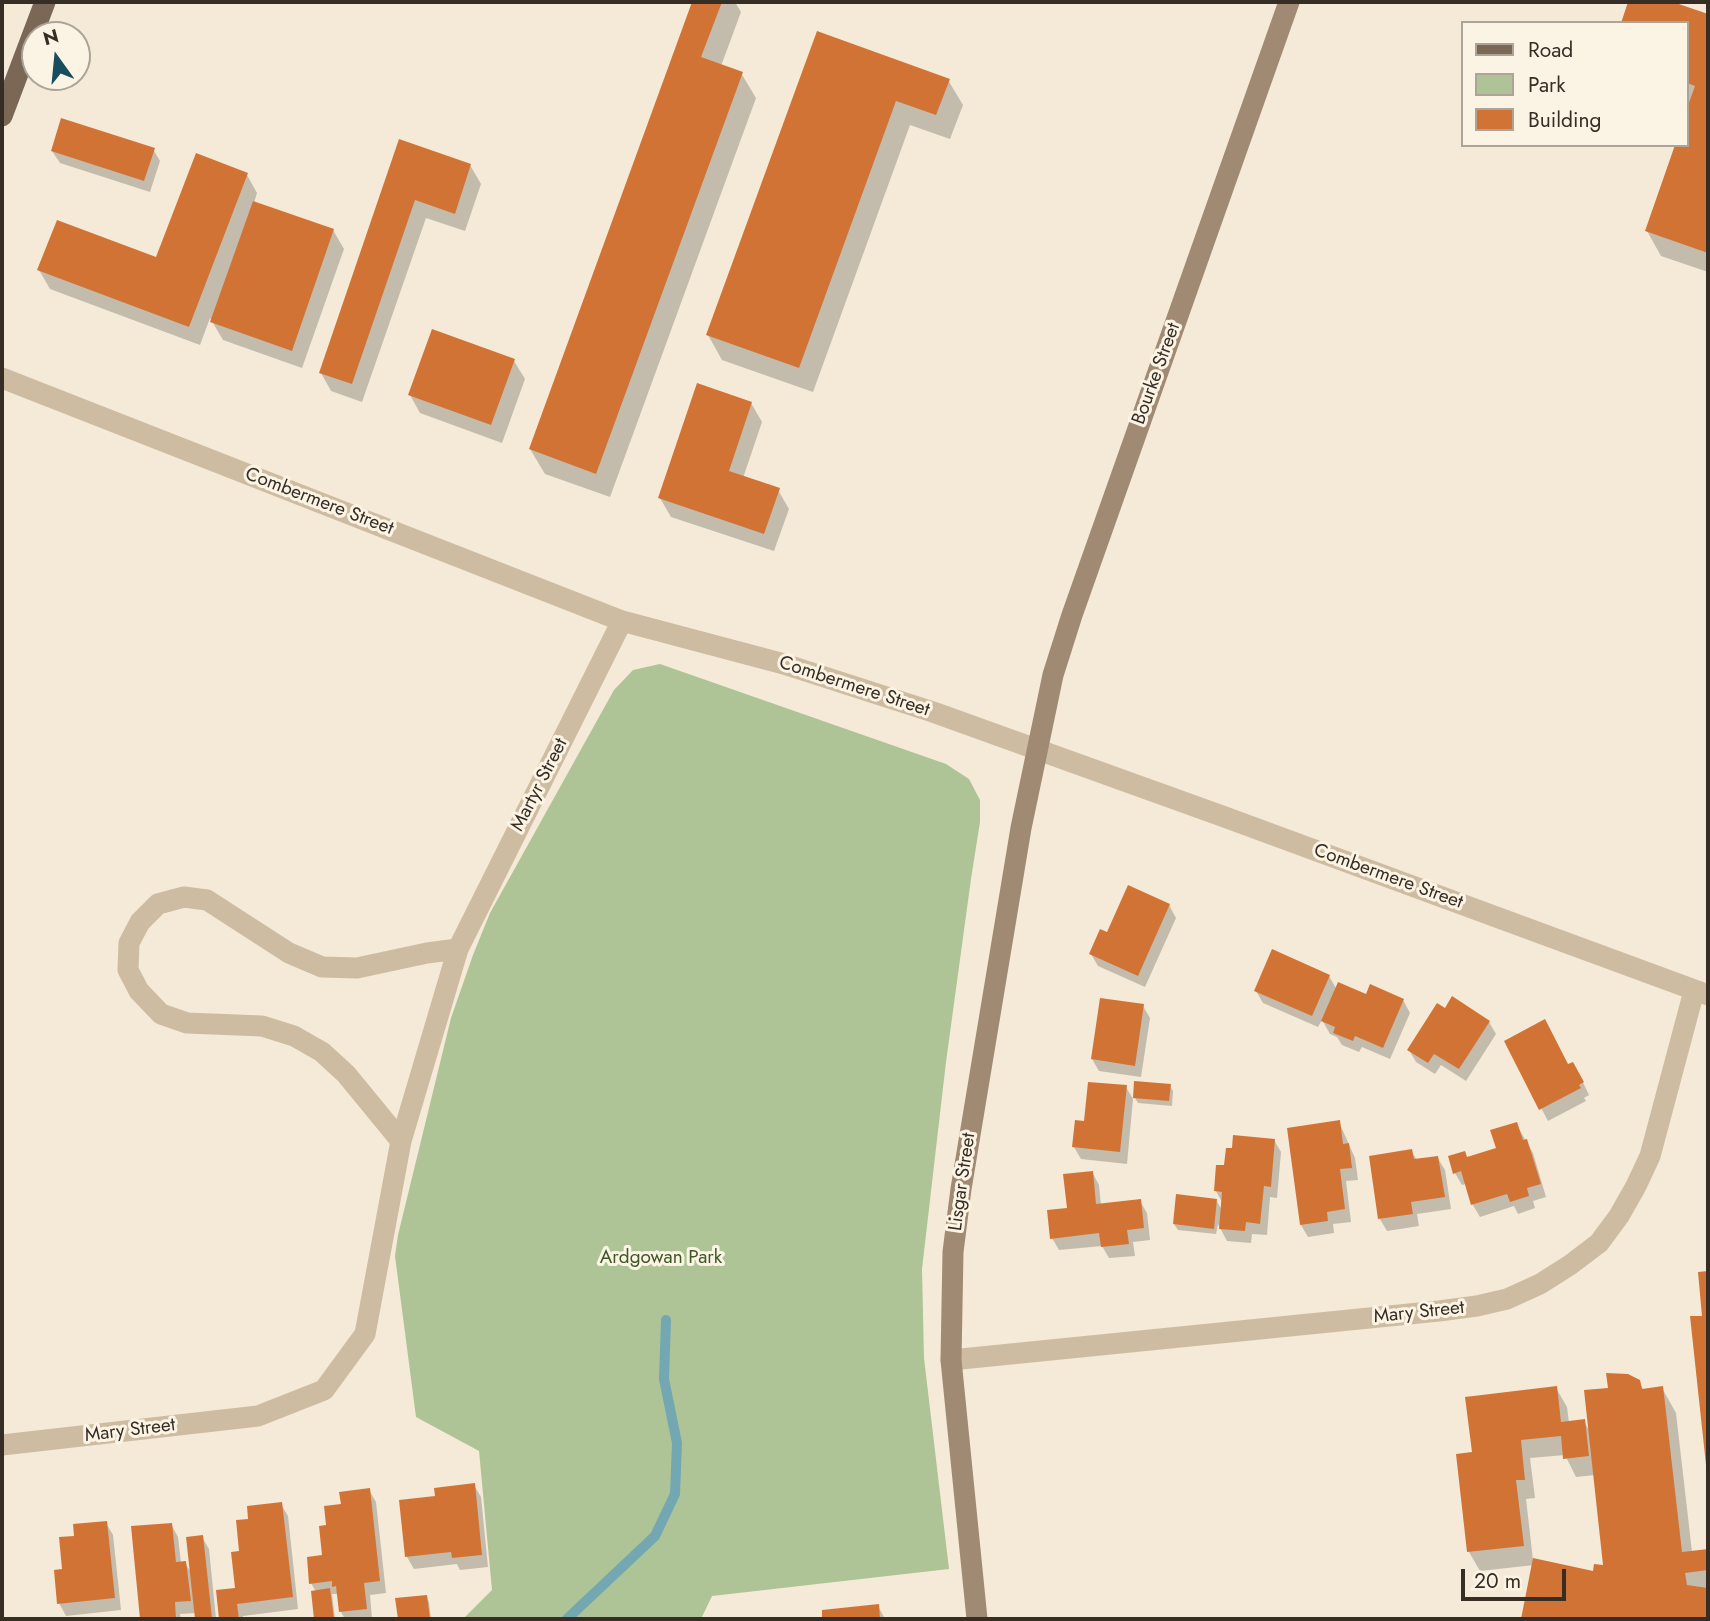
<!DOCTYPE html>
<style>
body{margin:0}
#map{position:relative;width:1710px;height:1621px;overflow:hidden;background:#f4ead7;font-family:Jost,sans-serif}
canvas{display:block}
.frame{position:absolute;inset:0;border:4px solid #362d25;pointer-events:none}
.legend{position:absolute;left:1461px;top:21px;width:228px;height:126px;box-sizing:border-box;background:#fbf4e4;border:2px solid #aca498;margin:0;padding:9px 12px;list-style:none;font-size:21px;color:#362d25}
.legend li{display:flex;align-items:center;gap:14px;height:35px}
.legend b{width:35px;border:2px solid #aca498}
.north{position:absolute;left:21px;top:21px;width:70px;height:70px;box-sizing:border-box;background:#fbf4e4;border:2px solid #aca498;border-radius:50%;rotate:345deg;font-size:19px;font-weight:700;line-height:28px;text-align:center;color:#362d25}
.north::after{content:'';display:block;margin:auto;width:24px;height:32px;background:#174d5c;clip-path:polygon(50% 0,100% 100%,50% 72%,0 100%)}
.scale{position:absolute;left:1461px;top:1569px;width:105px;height:32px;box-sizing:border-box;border:4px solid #362d25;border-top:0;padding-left:9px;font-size:21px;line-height:24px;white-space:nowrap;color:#362d25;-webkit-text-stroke:5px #fbf4e4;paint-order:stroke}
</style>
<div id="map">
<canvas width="1710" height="1621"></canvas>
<div class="frame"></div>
<ul class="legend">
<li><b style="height:9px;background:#7a6755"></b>Road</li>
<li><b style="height:19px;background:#aec496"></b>Park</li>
<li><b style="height:19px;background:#d27336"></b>Building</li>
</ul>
<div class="north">N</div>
<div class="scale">20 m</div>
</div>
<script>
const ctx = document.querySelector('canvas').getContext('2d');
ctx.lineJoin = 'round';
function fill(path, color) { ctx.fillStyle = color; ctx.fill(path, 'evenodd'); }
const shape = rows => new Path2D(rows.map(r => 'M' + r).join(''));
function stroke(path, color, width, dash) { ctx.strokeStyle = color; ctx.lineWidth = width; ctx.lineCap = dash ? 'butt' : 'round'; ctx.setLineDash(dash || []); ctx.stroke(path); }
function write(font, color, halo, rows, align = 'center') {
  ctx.font = font + ' Jost,sans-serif'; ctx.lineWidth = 6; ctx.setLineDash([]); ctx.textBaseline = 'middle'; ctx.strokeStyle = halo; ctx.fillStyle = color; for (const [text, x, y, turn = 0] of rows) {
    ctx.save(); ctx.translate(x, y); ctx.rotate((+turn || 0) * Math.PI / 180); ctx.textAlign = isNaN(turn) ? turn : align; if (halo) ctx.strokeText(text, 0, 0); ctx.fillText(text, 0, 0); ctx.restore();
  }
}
fill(shape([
 [660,664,946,764,969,779,980,800,980,822,971,879,946,1062,922,1269,924,1358,949,1569,712,1596,701,1619,463,1619,492,1590,479,1451,416,1417,395,1256,398,1235,451,1018,473,955,490,913,614,690,633,670]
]), '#aec496');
fill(shape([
 [694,2,735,2,741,12,721,66,741,73,756,98,610,497,545,474,530,449],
 [1630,2,1667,2,1708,16,1708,272,1661,256,1647,231,1687,145,1691,104,1687,102,1687,23,1623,23],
 [818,33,948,80,963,105,950,139,910,125,813,392,722,360,708,335],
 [400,142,470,165,481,184,465,231,426,218,362,402,331,391,321,373],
 [153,149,160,161,150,192,60,163,52,151],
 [247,175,257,193,254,203,333,230,344,249,302,368,223,340,210,318,200,345,50,289,39,270,157,260],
 [514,361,525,379,502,443,420,413,410,395],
 [751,403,762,422,743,478,778,490,789,509,774,551,671,517,660,498],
 [1169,905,1176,918,1145,987,1098,966,1091,954],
 [1329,976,1337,990,1403,1000,1410,1013,1390,1059,1362,1047,1359,1052,1342,1045,1337,1037,1330,1034,1322,1020,1318,1027,1263,1003,1256,991],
 [1143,1006,1150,1018,1141,1077,1099,1071,1092,1059],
 [1446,1010,1489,1022,1496,1034,1466,1081,1441,1065,1435,1074,1416,1062,1409,1050],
 [1506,1041,1568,1066,1580,1076,1589,1095,1584,1098,1586,1101,1548,1121],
 [1170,1086,1173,1091,1172,1106,1138,1103,1135,1098],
 [1126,1087,1133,1099,1127,1164,1081,1159,1074,1147,1085,1122],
 [1339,1122,1355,1158,1358,1180,1346,1181,1351,1222,1333,1224,1334,1233,1308,1237,1301,1225],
 [1516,1124,1533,1153,1546,1197,1533,1201,1535,1208,1518,1214,1514,1206,1480,1217,1473,1205,1466,1184,1462,1185,1455,1173,1467,1159,1498,1149],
 [1274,1140,1281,1152,1277,1198,1270,1197,1267,1235,1252,1234,1251,1243,1227,1241,1218,1224,1216,1234,1178,1230,1174,1224,1216,1200,1222,1210,1222,1202,1216,1191,1226,1167],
 [1411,1151,1417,1160,1437,1157,1445,1170,1451,1209,1417,1214,1419,1226,1387,1231,1380,1219],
 [1092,1172,1099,1185,1101,1206,1140,1201,1147,1213,1150,1240,1133,1242,1135,1256,1109,1258,1102,1246,1059,1250,1052,1238],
 [1700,1273,1708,1274,1708,1464,1692,1318,1704,1317],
 [1639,1381,1644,1391,1662,1388,1676,1413,1692,1552,1708,1550,1708,1619,1522,1619,1534,1565,1480,1571,1469,1552,1458,1455,1474,1453,1556,1388,1567,1407,1569,1423,1584,1421,1590,1432,1610,1390],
 [1565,1455,1576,1477,1595,1475,1605,1567,1594,1573,1533,1560,1526,1499,1535,1498,1530,1458],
 [474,1485,481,1497,488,1567,460,1570,457,1564,414,1569,407,1557,437,1498],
 [369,1490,376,1502,386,1593,370,1595,372,1619,345,1619,341,1612,339,1594,332,1594,335,1619,316,1619,313,1592,316,1592,311,1583,323,1557,328,1527,343,1505],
 [281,1504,288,1516,298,1609,243,1616,243,1619,221,1619,218,1591,237,1589,241,1552],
 [106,1523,113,1535,121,1610,66,1616,59,1603,64,1570,76,1537],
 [171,1524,178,1537,181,1563,185,1563,192,1574,202,1537,209,1549,216,1619,196,1619,196,1613,180,1614,181,1619,142,1619,133,1528],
 [426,1596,429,1602,431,1619,400,1619,397,1600],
 [878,1606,885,1619,824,1619,824,1611]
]), '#0003');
stroke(shape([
 [567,1619,655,1536,675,1494,677,1443,664,1379,666,1320]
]), '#73a8b3', 10);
fill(shape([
 [692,2,722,2,701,57,743,72,596,474,529,449],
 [1628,2,1673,2,1708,14,1708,253,1645,231,1675,145,1687,145,1687,108,1695,86,1687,83,1687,23,1621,23],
 [817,31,950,79,936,115,896,101,799,368,706,335],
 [61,118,155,148,144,181,51,151],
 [399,139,471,164,455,214,415,200,352,384,319,373],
 [196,153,248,173,189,327,37,270,57,220,156,257],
 [253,201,334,229,292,351,210,322],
 [432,329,515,359,491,425,408,395],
 [697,383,752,402,729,471,780,488,764,534,658,498],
 [1128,885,1170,904,1138,976,1089,954,1100,929,1107,932],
 [1272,949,1330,975,1312,1016,1254,991],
 [1338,982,1366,994,1370,984,1404,999,1383,1048,1355,1036,1353,1041,1333,1033,1335,1027,1321,1021],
 [1452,996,1490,1021,1459,1069,1434,1054,1428,1063,1407,1050,1437,1003,1445,1008],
 [1100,998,1144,1004,1135,1066,1091,1059],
 [1545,1019,1568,1064,1573,1062,1584,1082,1579,1085,1581,1088,1539,1110,1504,1041],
 [1134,1081,1171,1084,1169,1101,1133,1098],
 [1088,1082,1127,1085,1120,1152,1072,1147,1075,1120,1084,1121],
 [1340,1120,1343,1144,1349,1143,1352,1168,1340,1169,1345,1209,1327,1212,1328,1221,1300,1225,1287,1128],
 [1517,1122,1523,1140,1527,1139,1541,1184,1527,1188,1529,1196,1510,1202,1507,1194,1471,1205,1461,1171,1453,1174,1448,1156,1465,1151,1467,1157,1496,1148,1490,1130],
 [1233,1135,1275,1139,1271,1187,1264,1186,1260,1224,1246,1222,1245,1231,1219,1229,1222,1192,1214,1191,1216,1165,1224,1165,1226,1148,1232,1148],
 [1412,1149,1414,1159,1438,1156,1445,1197,1411,1202,1413,1214,1378,1219,1369,1156],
 [1093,1171,1096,1204,1141,1199,1144,1228,1127,1230,1129,1244,1101,1247,1099,1233,1050,1239,1047,1210,1067,1208,1063,1174],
 [1176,1194,1217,1199,1214,1229,1173,1224],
 [1708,1271,1708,1464,1706,1465,1690,1316,1702,1316,1698,1272],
 [1606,1373,1628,1374,1640,1380,1642,1389,1663,1386,1682,1552,1708,1549,1708,1570,1685,1573,1687,1585,1708,1588,1708,1619,1521,1619,1533,1558,1593,1571,1594,1564,1603,1565,1584,1390,1608,1388],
 [1557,1386,1561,1422,1585,1419,1589,1456,1563,1459,1561,1436,1521,1440,1525,1480,1516,1480,1524,1546,1467,1552,1456,1454,1472,1452,1465,1397],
 [475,1483,482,1555,452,1558,451,1552,405,1557,399,1500,435,1496,434,1488],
 [370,1488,380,1581,364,1583,367,1609,339,1612,336,1586,332,1587,332,1581,309,1584,307,1557,322,1555,319,1526,326,1525,324,1506,341,1504,339,1492],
 [282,1502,293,1597,237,1604,239,1619,219,1619,216,1590,235,1588,231,1552,239,1551,236,1520,248,1519,247,1506],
 [107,1521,115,1598,57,1604,54,1570,62,1569,59,1537,74,1536,73,1524],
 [172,1523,176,1562,186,1561,191,1601,175,1602,176,1619,140,1619,131,1526],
 [203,1535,212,1618,195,1619,186,1537],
 [330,1588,334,1619,314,1619,311,1591],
 [427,1595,430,1619,398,1619,395,1598],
 [879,1604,880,1619,822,1619,822,1610]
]), '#d27336');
stroke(shape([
 [2,378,622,621,784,664,933,712,1222,816,1708,995],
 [401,1141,346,1074,322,1052,294,1036,262,1026,187,1023,161,1014,139,991,128,970,129,943,140,922,158,904,184,897,207,900,289,953,322,967,357,968,427,953,458,949],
 [951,1360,1439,1311,1477,1306,1507,1299,1540,1284,1570,1265,1599,1243,1619,1216,1636,1186,1650,1156,1694,991],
 [2,1445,258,1416,324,1390,365,1334,401,1141,458,949,622,621]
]), '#cdbca2', 21);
stroke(shape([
 [977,1619,951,1360,953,1252,961,1189,1021,828,1053,675,1072,615,1289,2]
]), '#a08a73', 21);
stroke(shape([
 [2,116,45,2]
]), '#7a6755', 21);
write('19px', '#362d25', '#fbf4e4', [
 ["Bourke Street",1157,374,-70],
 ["Combermere Street",319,502,21],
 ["Combermere Street",854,687,18],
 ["Martyr Street",540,785,-63],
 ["Combermere Street",1388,877,20],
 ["Lisgar Street",963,1182,-82],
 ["Mary Street",1419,1313,-6],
 ["Mary Street",130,1431,-7]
]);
write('19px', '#3e5727', '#fbf4e4', [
 ["Ardgowan Park",661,1258]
]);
</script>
